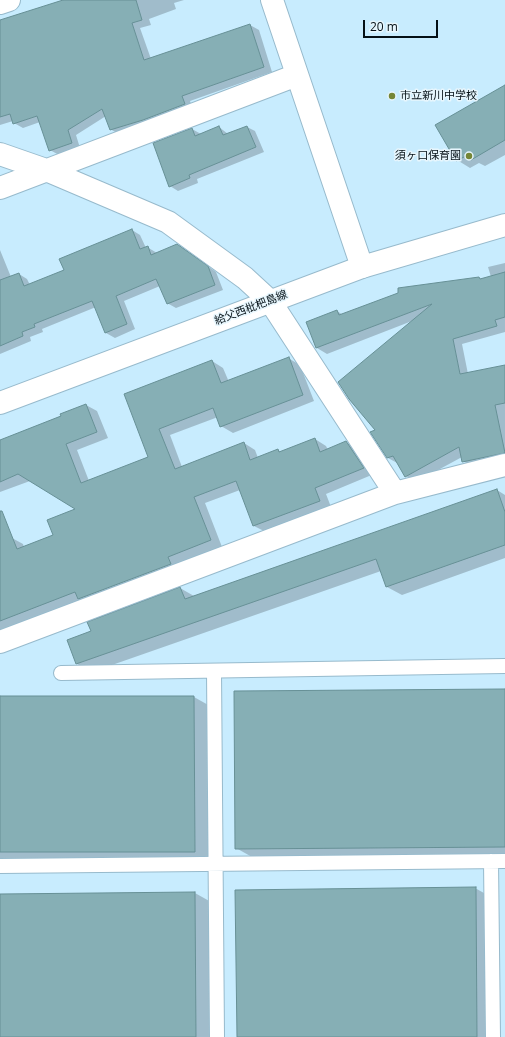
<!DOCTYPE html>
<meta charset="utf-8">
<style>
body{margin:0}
#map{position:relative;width:505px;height:1037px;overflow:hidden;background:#c8ecfe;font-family:"Open Sans",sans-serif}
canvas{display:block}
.scale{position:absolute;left:363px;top:20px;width:75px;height:18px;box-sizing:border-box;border:2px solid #041016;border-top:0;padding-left:5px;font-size:12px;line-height:14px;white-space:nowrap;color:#041016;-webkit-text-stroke:3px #e7f6fd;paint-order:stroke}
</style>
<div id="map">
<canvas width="505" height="1037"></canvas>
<div class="scale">20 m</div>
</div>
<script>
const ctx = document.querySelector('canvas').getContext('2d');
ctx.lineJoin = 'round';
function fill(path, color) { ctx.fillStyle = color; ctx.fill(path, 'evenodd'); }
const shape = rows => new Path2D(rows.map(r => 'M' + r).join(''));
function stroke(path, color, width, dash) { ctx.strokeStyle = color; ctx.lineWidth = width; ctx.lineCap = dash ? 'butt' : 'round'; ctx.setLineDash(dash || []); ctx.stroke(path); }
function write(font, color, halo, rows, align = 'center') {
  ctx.font = font + ' "Open Sans","Noto Sans JP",sans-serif'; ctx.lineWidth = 3; ctx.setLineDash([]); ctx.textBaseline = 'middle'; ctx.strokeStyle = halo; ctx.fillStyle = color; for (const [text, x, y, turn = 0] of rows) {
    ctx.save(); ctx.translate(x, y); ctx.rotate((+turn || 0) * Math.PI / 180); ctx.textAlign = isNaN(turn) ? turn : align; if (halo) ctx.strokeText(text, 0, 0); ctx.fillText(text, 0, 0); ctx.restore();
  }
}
fill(shape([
 [67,0,184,0,174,3,176,9,149,19,151,25,140,28,151,59,250,25,259,30,272,72,190,101,193,109,119,134,110,129,106,116,76,135,80,148,59,155,50,150,40,122,23,128,14,123,13,121,0,125,0,22],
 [505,86,505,155,485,166,479,163,470,168,457,160,437,126],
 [219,127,228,134,247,127,255,131,264,152,197,179,198,183,178,191,170,186,192,129,201,134],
 [132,230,140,235,146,248,147,247,157,253,177,245,186,250,216,272,223,290,176,308,167,303,160,286,124,301,135,329,115,338,106,333,96,307,42,329,43,332,30,337,31,341,0,354,0,250,11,277,19,274,27,279,30,285,65,270],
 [505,263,505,332,462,344,468,374,505,366,505,460,474,467,463,461,462,457,416,482,406,476,399,464,388,458,376,430,412,321,327,354,317,348,307,322,337,311,343,315,479,278,483,280,491,277,488,267],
 [288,358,300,365,314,401,233,433,221,426,218,417,170,435,182,467,244,443,255,450,258,458,278,450,281,452,315,439,326,446,328,450,346,442,358,449,374,474,326,494,331,507,266,532,254,526,240,490,205,503,222,547,0,632,0,542,12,538,23,544,24,547,54,536,77,509,30,481,0,492,0,442,62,417,86,405,97,411,108,438,77,450,89,481,149,457,125,394,212,361,223,368,229,382],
 [497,490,505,495,505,558,402,595,387,587,381,571,92,672,77,664,92,632,180,588,194,596],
 [505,690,505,856,252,857,236,848],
 [0,697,194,697,210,706,210,860,0,861],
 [475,888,491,897,493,1037,238,1037],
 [195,893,211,902,212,1037,0,1037,0,895]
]), '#0003');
const building = shape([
 [63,0,136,0,142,20,132,23,144,60,250,24,264,67,182,96,185,104,143,120,110,130,102,109,68,130,72,143,49,151,37,116,13,124,10,114,0,117,0,20,63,0],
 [505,85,505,140,471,160,468,155,456,161,435,125,505,85],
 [219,126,223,135,247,126,256,147,189,175,190,178,169,187,153,143,192,128,195,136,219,126],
 [132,229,140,249,148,246,151,255,177,244,208,266,215,285,167,304,156,279,116,296,127,324,105,333,92,301,34,324,35,327,22,332,23,336,0,346,0,280,19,273,24,286,64,270,59,259,132,229],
 [505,272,505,317,495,320,497,326,453,339,460,374,505,365,505,403,495,405,505,453,462,462,459,447,405,477,393,456,387,458,370,432,375,430,349,399,338,382,432,304,316,348,306,322,337,310,339,315,398,293,398,288,479,277,480,279,505,272],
 [289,357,303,395,220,427,213,408,159,429,175,469,244,442,250,460,278,449,279,452,315,438,320,452,346,441,364,468,315,488,320,501,253,526,236,481,194,497,211,540,168,557,171,564,78,599,75,592,0,621,0,511,2,511,17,549,53,535,47,520,75,509,18,474,0,482,0,440,61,416,60,414,86,404,97,432,66,444,81,483,148,457,124,394,212,360,221,383,289,357],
 [497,489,505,512,505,545,386,587,376,559,76,664,67,640,91,631,87,622,180,587,185,599,497,489],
 [505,689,505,847,235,849,234,691,505,689],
 [0,696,194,696,195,852,0,852,0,696],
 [476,887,477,1037,237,1037,235,890,476,887],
 [195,892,196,1037,0,1037,0,894,195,892]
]);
fill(building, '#86afb5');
stroke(building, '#679096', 1);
const service = shape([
 [214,671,217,1037],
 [61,673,505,666],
 [491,861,493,1037],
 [0,866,505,861]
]);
const minor = shape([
 [272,0,362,267],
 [0,3,9,0],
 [0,154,46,170,168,222,245,278,270,301,395,493],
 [0,188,297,75],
 [0,642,395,493,505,465]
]);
const secondary = shape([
 [0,403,362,267,505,225]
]);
stroke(service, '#97bacc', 16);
stroke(minor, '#97bacc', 24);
stroke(secondary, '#97bacc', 24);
stroke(service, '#fff', 14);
stroke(minor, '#fff', 22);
stroke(secondary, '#fff', 22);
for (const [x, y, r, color] of [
 [392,96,4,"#758636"],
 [469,156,4,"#758636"]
]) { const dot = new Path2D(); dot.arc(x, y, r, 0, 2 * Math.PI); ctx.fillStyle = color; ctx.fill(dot); stroke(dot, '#e7f6fd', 1.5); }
write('11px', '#041016', '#e7f6fd', [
 ["市立新川中学校",400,96],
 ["須ヶ口保育園",461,156,"right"]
], 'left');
write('11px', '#041016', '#e7f6fd', [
 ["給父西枇杷島線",251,308,-21]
]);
</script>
